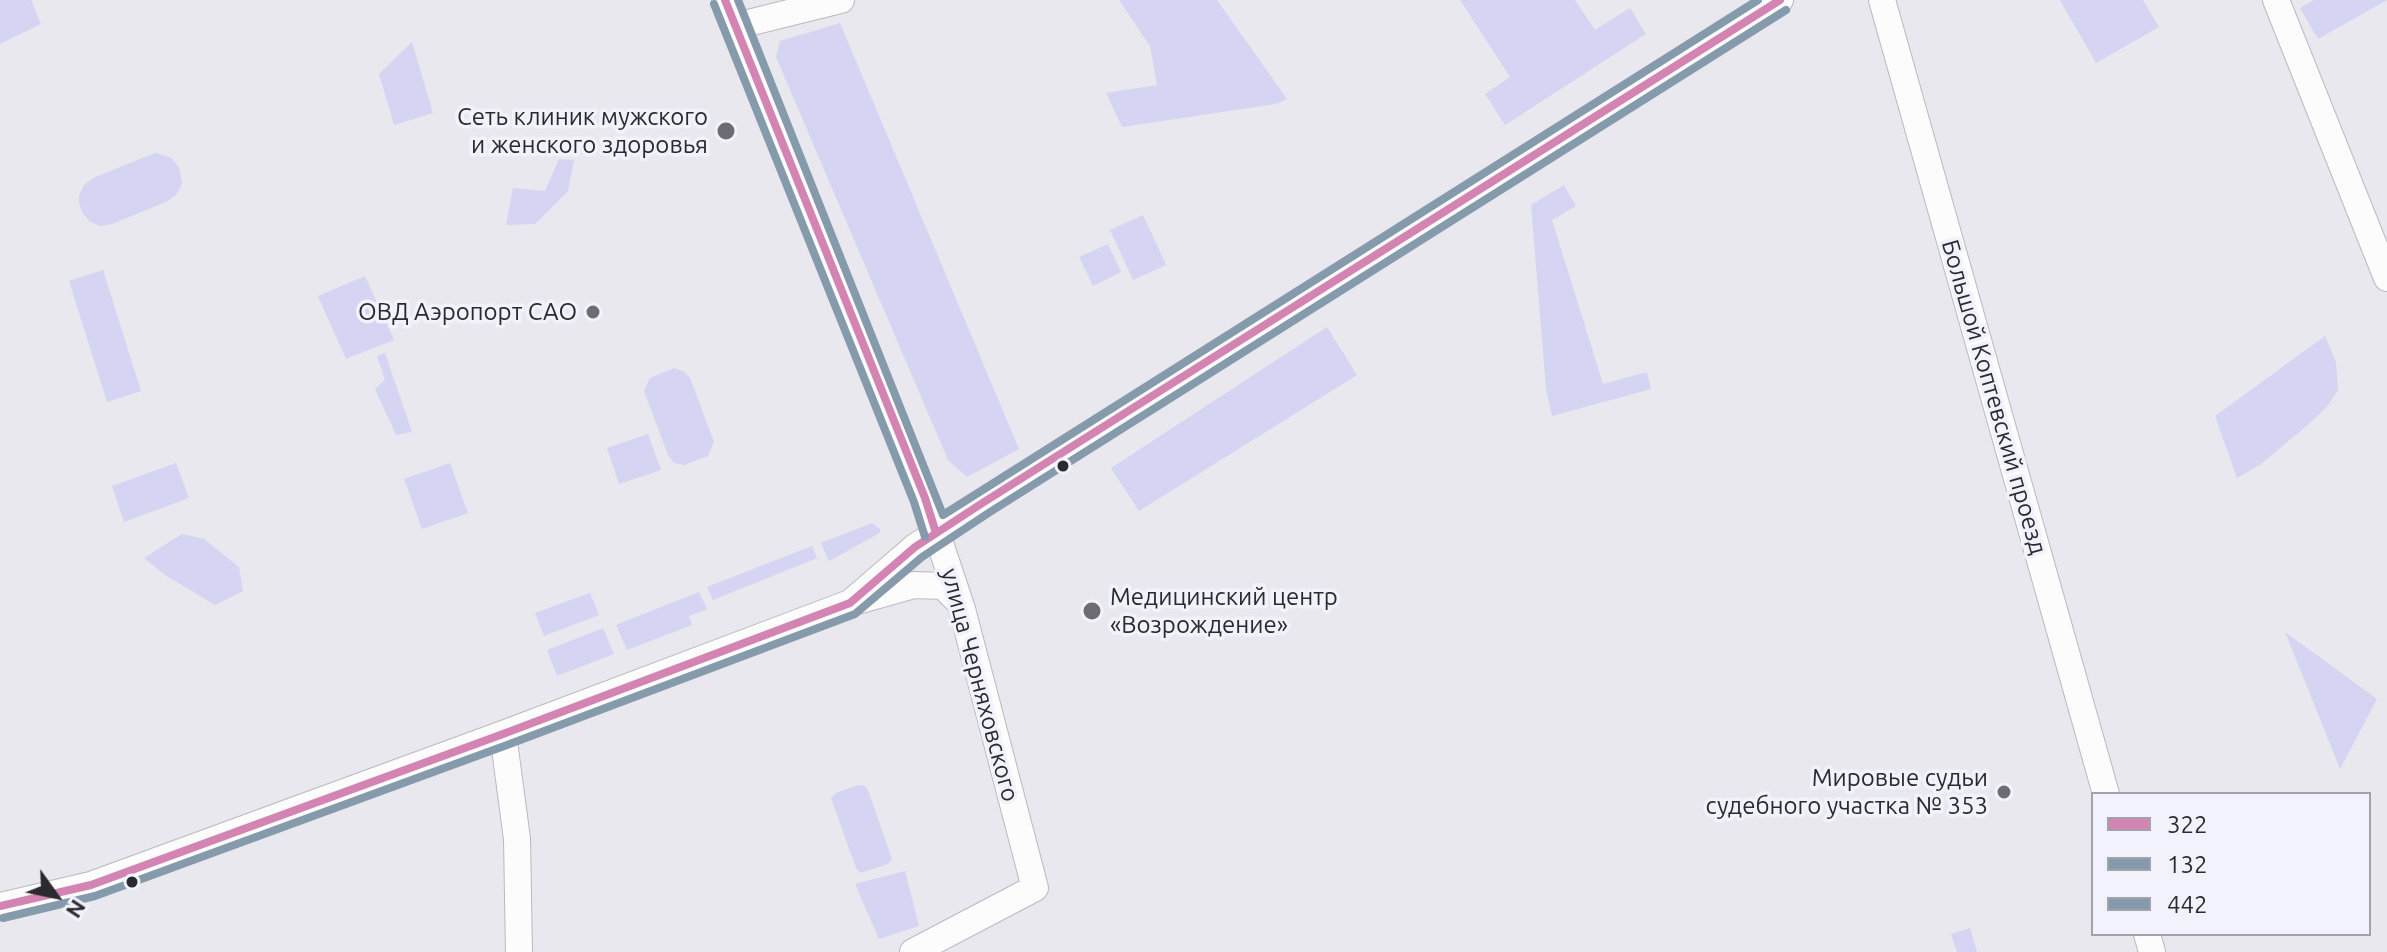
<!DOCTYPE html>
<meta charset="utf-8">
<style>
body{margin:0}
#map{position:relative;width:2387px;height:952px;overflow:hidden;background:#e8e8ee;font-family:Ubuntu,sans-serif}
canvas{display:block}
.legend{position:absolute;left:2091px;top:792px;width:280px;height:144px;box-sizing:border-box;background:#f2f2fd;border:2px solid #a2a2ab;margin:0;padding:10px 14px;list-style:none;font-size:24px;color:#2a2a30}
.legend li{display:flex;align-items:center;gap:16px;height:40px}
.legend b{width:40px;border:2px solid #a2a2ab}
.north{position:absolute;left:16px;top:856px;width:80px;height:80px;-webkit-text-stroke:6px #f2f2fd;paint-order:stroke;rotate:123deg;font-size:22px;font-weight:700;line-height:32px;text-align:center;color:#2a2a30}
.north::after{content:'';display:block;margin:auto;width:28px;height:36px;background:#2a2a30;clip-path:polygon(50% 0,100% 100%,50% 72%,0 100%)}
</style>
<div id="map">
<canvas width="2387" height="952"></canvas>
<ul class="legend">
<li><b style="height:10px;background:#d484b2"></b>322</li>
<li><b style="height:10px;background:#859bac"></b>132</li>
<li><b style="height:10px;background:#859bac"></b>442</li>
</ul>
<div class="north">N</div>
</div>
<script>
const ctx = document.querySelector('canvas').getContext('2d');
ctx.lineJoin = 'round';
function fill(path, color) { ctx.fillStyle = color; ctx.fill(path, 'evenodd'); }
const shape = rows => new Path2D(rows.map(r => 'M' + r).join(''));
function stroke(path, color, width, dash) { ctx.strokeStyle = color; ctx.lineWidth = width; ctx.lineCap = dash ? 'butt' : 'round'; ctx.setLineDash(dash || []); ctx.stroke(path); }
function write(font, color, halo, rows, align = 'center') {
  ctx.font = font + ' Ubuntu,sans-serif'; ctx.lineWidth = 7; ctx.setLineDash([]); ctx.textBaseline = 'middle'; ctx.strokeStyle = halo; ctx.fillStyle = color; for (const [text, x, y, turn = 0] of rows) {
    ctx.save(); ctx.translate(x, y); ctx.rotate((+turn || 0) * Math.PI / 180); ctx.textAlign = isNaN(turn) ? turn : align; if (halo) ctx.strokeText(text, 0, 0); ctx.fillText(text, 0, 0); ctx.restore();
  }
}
fill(shape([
 [0,0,31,0,41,24,0,44],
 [1119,0,1217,0,1287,99,1276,104,1122,127,1106,93,1157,85,1150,46],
 [1460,0,1575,0,1595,30,1630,8,1646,34,1505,125,1485,94,1510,77],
 [2060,0,2143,0,2159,27,2096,63],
 [2314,0,2387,0,2318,39,2300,8],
 [840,23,1019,449,967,477,948,460,776,57,780,41],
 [412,42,433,113,394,125,379,74],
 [155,153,172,158,179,168,182,183,177,194,168,201,112,224,100,226,89,221,82,212,79,202,79,196,84,185,93,178],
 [559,159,574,160,568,191,535,224,506,225,513,188,545,191],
 [1564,185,1576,206,1552,220,1603,384,1647,372,1651,389,1552,416,1546,388,1531,205],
 [1143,215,1166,265,1133,280,1110,230],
 [1108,244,1121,272,1093,286,1079,257],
 [103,270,141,391,107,402,69,281],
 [365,276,394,340,346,359,318,296],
 [1327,327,1357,375,1139,511,1111,468],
 [2325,336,2336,362,2338,390,2326,408,2310,423,2261,464,2237,478,2215,416],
 [385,353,412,432,396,435,375,389,385,380,377,356],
 [674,368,683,371,690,378,714,442,708,456,684,465,674,463,668,455,644,391,650,378],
 [648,434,661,470,619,484,607,448],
 [176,463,189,498,124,522,112,486],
 [450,463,468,513,422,529,404,479],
 [872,523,881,530,878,534,829,561,821,543],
 [182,534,204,539,239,567,243,591,215,605,165,575,144,558],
 [812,546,817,558,713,600,707,587],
 [699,592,707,609,689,616,692,625,627,650,616,625],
 [590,593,599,615,544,636,535,613],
 [603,628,614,654,557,676,547,650],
 [2285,632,2377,699,2340,769],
 [858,785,865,786,868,790,892,859,888,864,860,873,856,868,831,798,836,793],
 [905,871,919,926,879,939,855,884],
 [1970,928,1977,952,1957,952,1951,934]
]), '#d5d4f2');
const minor = shape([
 [725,0,925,498,962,609,1035,888,913,952],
 [1882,0,2106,794],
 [2276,0,2387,278],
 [736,26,841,0],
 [850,603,915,547,984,502,1780,0],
 [503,734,517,839,519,952],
 [0,906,91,885,503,734,850,603,914,585,943,586,959,602],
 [2147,934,2152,952]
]);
stroke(minor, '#b9b9bf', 28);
stroke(minor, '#fcfcfc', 26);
stroke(shape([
 [725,0,925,498,936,533],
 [0,906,91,885,503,734,850,603,915,547,984,502,1780,0]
]), '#d484b2', 8);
stroke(shape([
 [714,4,914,502,925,537],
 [3,918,95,896,507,745,855,614,922,557,990,512,1786,10]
]), '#859bac', 8);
stroke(shape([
 [738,0,943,515,1758,0]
]), '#859bac', 8);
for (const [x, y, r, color] of [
 [726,131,10,"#6c6c72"],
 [593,312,8,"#6c6c72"],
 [1063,466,7,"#2a2a30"],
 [1092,611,10,"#6c6c72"],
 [2004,792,8,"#6c6c72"],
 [132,882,7,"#2a2a30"]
]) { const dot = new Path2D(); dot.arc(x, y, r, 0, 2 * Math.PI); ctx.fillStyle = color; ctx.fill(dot); stroke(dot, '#f2f2fd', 3); }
write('24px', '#2a2a30', '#f2f2fd', [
 ["Сеть клиник мужского",708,117],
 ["и женского здоровья",708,145],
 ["ОВД Аэропорт САО",577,312],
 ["Медицинский центр",1110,597,"left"],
 ["«Возрождение»",1110,625,"left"],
 ["Мировые судьи",1988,778],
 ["судебного участка № 353",1988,806]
], 'right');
write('24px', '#2a2a30', '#f2f2fd', [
 ["Большой Коптевский проезд",1994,397,74],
 ["улица Черняховского",980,685,75]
]);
</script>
